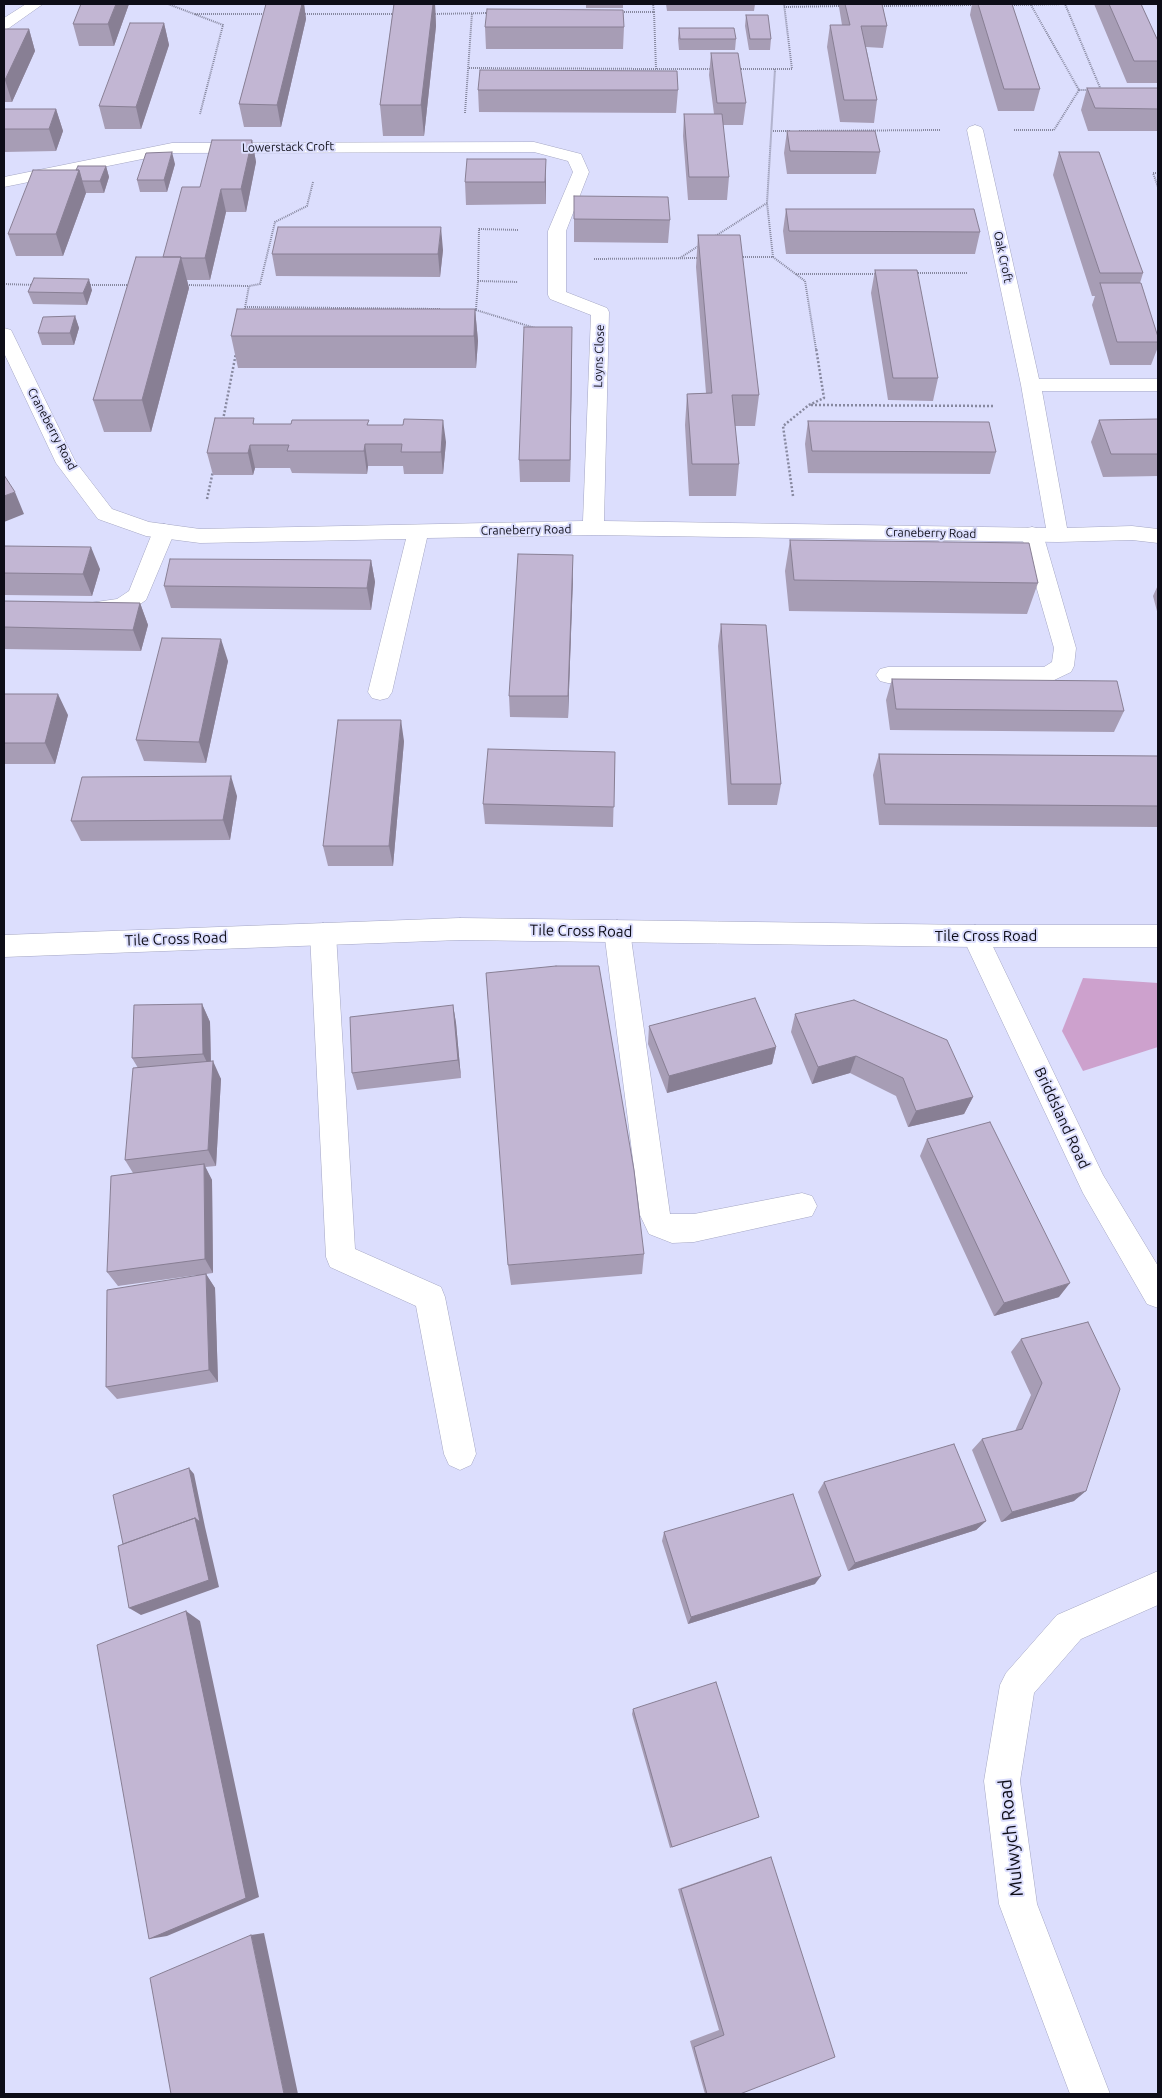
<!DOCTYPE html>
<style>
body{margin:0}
#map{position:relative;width:1162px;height:2098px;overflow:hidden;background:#dcdefd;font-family:Ubuntu,sans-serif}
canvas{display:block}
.frame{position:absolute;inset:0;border:5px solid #0d0d17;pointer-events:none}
</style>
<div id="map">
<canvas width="1162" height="2098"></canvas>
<div class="frame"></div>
</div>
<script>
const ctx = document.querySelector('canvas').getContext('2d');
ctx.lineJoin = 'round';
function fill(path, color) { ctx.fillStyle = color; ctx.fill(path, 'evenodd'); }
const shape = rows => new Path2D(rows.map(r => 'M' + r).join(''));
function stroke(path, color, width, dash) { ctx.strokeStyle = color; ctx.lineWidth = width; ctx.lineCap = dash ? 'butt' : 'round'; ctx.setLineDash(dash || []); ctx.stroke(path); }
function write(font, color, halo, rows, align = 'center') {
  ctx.font = font + ' Ubuntu,sans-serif'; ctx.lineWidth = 4; ctx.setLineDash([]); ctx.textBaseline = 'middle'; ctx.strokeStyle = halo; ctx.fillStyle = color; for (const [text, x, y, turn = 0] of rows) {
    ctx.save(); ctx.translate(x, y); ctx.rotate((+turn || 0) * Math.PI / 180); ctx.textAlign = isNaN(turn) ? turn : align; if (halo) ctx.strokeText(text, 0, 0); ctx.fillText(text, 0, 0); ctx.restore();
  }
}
fill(shape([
 [1083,978,1158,983,1158,1047,1083,1071,1062,1031]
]), '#cda1cd');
const service = shape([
 [164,524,172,526,175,531,146,600,130,611,122,614,90,617,82,614,79,609,82,604,117,599,129,591,153,531,156,526,164,524],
 [1032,527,1040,529,1043,534,1076,648,1074,666,1071,672,1048,683,888,683,880,681,876,675,880,669,888,667,1044,667,1052,662,1054,648,1021,534,1024,529,1032,527],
 [617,920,626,924,630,931,670,1214,694,1214,802,1193,812,1196,817,1206,812,1216,694,1242,672,1243,649,1234,640,1215,604,931,608,924,617,920],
 [323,923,332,926,336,934,355,1249,441,1287,445,1297,476,1454,471,1465,460,1470,449,1465,444,1454,416,1306,330,1267,326,1257,310,934,314,926,323,923]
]);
const minor = shape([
 [26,4,43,4,9,28,4,30,4,18,26,4],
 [975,125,981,127,983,130,1039,379,1158,379,1158,391,1042,391,1067,528,1132,526,1158,529,1158,543,1132,540,1058,542,593,535,427,538,392,692,388,698,380,700,372,698,368,692,406,539,200,543,146,536,98,519,56,463,4,353,4,328,11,330,13,334,75,461,112,509,149,522,200,529,583,521,591,315,550,299,548,295,548,231,573,172,568,161,534,152,172,153,4,187,4,177,172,143,534,142,581,154,589,172,566,231,566,292,607,308,609,312,604,521,1046,528,1021,385,967,130,969,127,975,125],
 [975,925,984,928,1103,1175,1158,1266,1158,1308,1147,1304,1083,1193,962,936,966,928,975,925],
 [1158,1571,1158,1605,1081,1639,1034,1693,1020,1781,1037,1904,1110,2094,1070,2094,999,1904,984,1781,1000,1685,1006,1673,1057,1615,1158,1571]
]);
const tertiary = shape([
 [460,918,975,925,1158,925,1158,947,975,947,460,940,4,957,4,935,460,918]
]);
stroke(service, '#a4a6c3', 1);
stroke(minor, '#a4a6c3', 1);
stroke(tertiary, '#a4a6c3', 1);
stroke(shape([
 [168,4,223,25,200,114],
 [1010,5,1065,4,1101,90],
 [1031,5,1079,90,1090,90],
 [880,6,976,5],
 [784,7,841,6],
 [620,12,654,12,653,4],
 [654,12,656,69,713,69],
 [195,14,266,14],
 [303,14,396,14],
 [433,14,489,13],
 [469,68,656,69],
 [737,69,792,69,784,4],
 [465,113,472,13],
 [1014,130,1054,130,1079,90],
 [773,131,790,131],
 [799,131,940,130],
 [1158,173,1153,173,1158,187],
 [714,237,767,203],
 [739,257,773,257,805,281,816,349],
 [773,257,767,203,775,69],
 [680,258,700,245],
 [594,259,700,258],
 [916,273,967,273],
 [796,274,877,274],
 [478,281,479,229,519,230],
 [4,284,34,285],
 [88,285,131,285],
 [185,285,249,286],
 [245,307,440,309],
 [473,310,476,310,478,281,518,282],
 [476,310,535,328],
 [244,313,249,286,260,284,275,222,307,206,313,182]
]), '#87889f', 2, [1, 1]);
stroke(shape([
 [811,405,995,406],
 [223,420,236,353],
 [793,496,783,426,809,405,824,398,816,348],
 [207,499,213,471]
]), '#87889f', 2.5, [2, 2]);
fill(service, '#fff');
fill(minor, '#fff');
fill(tertiary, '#fff');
fill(shape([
 [129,4,114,46,79,46,73,24],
 [266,4,304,4,306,19,281,127,244,127,239,104],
 [394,4,435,4,436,26,424,136,383,136,380,105],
 [586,4,623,4,623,8,586,8],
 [666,4,755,4,754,11,667,11],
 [839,4,882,4,887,26,883,48,866,47,877,100,874,123,840,122,827,47,830,25,842,25,839,7],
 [972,4,1012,4,1040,89,1034,111,998,111,970,15],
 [1094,4,1141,4,1158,41,1158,83,1127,83],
 [746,15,771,39,770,50,749,50,745,26],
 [164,23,169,45,141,129,105,129,99,106],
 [485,27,624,27,623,49,486,49],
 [679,28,736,39,735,50,679,50,678,39],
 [4,29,29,29,35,51,12,102,4,102],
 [711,53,746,103,743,125,723,125,729,177,727,200,688,200,683,136,684,114,714,114,709,75],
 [1087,88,1158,88,1158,131,1088,131,1081,110],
 [478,90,678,90,676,113,479,112],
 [4,109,56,109,63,131,56,151,4,152],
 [787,131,880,152,876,174,787,174,784,153],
 [252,140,256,162,246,212,226,212,210,280,187,280,189,288,151,432,104,432,93,400,200,187],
 [1059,152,1143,273,1140,283,1158,337,1158,347,1151,365,1110,365,1092,305,1095,296,1092,296,1053,175],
 [175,164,167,192,140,192,137,180],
 [106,166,109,177,104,193,86,193,63,256,16,256,8,234,76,170],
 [546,181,546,204,466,205,465,182],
 [574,196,670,220,668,243,574,242],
 [786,209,980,232,975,254,786,254,783,231],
 [698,235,759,395,755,426,735,426,739,464,736,496,689,496,685,425,687,394,706,393,696,267],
 [443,250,440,277,276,276,272,254],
 [875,270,938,378,933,401,888,400,871,293],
 [92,290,87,305,33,304,28,292],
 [475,309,478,341,476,368,238,368,231,336],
 [75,316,79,328,74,345,42,345,38,333],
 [572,350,570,482,520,482,519,460],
 [1158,419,1158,476,1103,477,1091,442,1099,420],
 [808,421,996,452,990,474,808,473,805,444],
 [256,424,369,425,446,442,443,474,404,474,403,466,368,466,367,474,292,473,290,468,255,468,253,475,213,475,207,453],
 [790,540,1038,583,1027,614,789,611,785,571],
 [4,546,100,569,92,596,4,595],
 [371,560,375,582,371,610,171,608,164,586],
 [573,577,568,718,510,717,509,696],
 [1158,585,1158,615,1153,596],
 [4,601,140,603,148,625,141,651,4,649],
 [721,624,781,784,777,805,728,805,718,646],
 [228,661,206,763,144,761,136,740],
 [892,679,1124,711,1114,732,890,730,886,700],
 [4,694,68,715,55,764,4,764],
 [404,741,393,866,328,866,323,846],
 [615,752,613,827,485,824,483,804],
 [879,754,1158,756,1158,827,879,825,873,775],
 [237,796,230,840,81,841,71,821],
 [202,1004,210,1022,211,1062,221,1079,216,1166,205,1167,212,1180,213,1273,206,1274,215,1288,218,1382,117,1399,106,1387,197,1275,118,1286,107,1272,133,1173,125,1160,138,1068,132,1058],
 [453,1005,456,1023,461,1078,357,1090,352,1073],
 [795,1014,973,1097,964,1114,908,1127,896,1096,850,1073,812,1084,791,1032],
 [649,1026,776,1047,772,1064,667,1093,648,1044],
 [927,1139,1059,1297,994,1316,920,1156],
 [644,1254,642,1274,511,1285,508,1265],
 [1088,1322,1074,1501,1001,1522,972,1450,982,1439,1015,1431,1031,1395,1011,1352,1021,1339],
 [824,1482,986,1521,976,1530,848,1571,818,1492],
 [664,1532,815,1584,688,1624,662,1541],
 [633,1709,759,1817,670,1848,632,1714],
 [771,1857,740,2094,705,2094,690,2041,719,2030,678,1889,766,1858]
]), '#a79db5');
fill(shape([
 [116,4,129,4,114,46,108,24],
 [302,4,304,4,306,19,281,127,277,105],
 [433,4,435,4,436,26,424,136,421,105],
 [164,23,169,45,141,129,136,107],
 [29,29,35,51,12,102,5,80],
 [56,109,63,131,56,151,49,129],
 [252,140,256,162,246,212,241,189],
 [172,152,175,164,167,192,164,180],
 [546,159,546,204,545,182],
 [106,166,109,177,104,193,100,181],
 [79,170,86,193,63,256,56,234],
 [221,189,226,212,210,280,205,258],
 [441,227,443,250,440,277,438,254],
 [181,257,189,288,151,432,142,400],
 [89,279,92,290,87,305,83,293],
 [475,309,478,341,476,368,474,336],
 [75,316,79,328,74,345,70,333],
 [572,327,572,350,570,482,570,460],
 [443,420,446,442,443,474,441,452],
 [365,444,368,466,367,474,364,451],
 [250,445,255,468,253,475,248,453],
 [15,492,24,514,4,522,4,496],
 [91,547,100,569,92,596,83,574],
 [573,555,573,577,568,718,568,696],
 [371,560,375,582,371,610,367,588],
 [140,603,148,625,141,651,133,630],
 [221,639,228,661,206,763,199,742],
 [58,694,68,715,55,764,45,743],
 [401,720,404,741,393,866,389,846],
 [231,776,237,796,230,840,223,820],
 [202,1004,210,1022,211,1071,203,1054],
 [453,1005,456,1023,461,1078,458,1060],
 [776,1047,772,1064,667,1093,669,1076],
 [856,1056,850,1073,812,1084,818,1067],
 [213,1061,221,1079,216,1166,208,1150],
 [973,1097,964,1114,908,1127,916,1111],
 [204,1164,212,1180,213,1273,205,1259],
 [206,1274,215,1288,218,1382,209,1370],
 [1070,1283,1059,1297,994,1316,1004,1303],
 [189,1468,194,1474,205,1527,219,1587,141,1615,129,1608,195,1518],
 [1086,1491,1074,1501,1001,1522,1012,1512],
 [986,1521,976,1530,848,1571,855,1563],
 [821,1576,815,1584,688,1624,691,1617],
 [186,1611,200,1621,259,1897,167,1936,149,1939],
 [264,1933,298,2094,284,2094,251,1935]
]), '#887f94');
const building = shape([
 [81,4,116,4,108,24,73,24,81,4],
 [266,4,302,4,277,105,239,104,266,4],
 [394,4,433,4,421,105,380,105,394,4],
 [845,4,882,4,887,26,861,26,877,100,844,100,830,25,850,25,845,4],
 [978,4,1012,4,1040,89,1004,89,978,4],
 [1109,4,1141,4,1158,41,1158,61,1134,61,1109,4],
 [487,9,623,10,624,27,485,27,487,9],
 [746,15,768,15,771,39,750,39,746,15],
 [130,23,164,23,136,107,99,106,130,23],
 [679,28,734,28,736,39,680,39,679,28],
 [4,29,29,29,5,80,4,80,4,29],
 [711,53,738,53,746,103,717,103,711,53],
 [480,70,677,71,678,90,478,90,480,70],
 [1087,88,1158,88,1158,109,1095,108,1087,88],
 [4,109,56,109,49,129,4,129,4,109],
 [684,114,722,114,729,177,689,177,684,114],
 [787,131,875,131,880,152,790,151,787,131],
 [212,140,252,140,241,189,221,189,205,258,181,258,181,257,163,257,182,187,200,187,212,140],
 [172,152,164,180,137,180,146,153,172,152],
 [1059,152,1099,152,1143,273,1100,273,1059,152],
 [467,159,546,159,545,182,465,182,467,159],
 [78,166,106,166,100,181,82,181,79,170,76,170,78,166],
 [33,170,79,170,56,234,8,234,33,170],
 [574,196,668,197,670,220,574,219,574,196],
 [786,209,974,209,980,232,789,231,786,209],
 [278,227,441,227,438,254,272,254,278,227],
 [698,235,740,235,759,395,732,395,739,464,692,464,687,394,712,393,698,235],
 [136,257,181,257,142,400,93,400,136,257],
 [875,270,917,270,938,378,893,378,875,270],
 [34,278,89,279,83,293,28,292,34,278],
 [1100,283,1141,283,1158,337,1158,342,1117,342,1100,283],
 [237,309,475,309,474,336,231,336,237,309],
 [75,316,70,333,38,333,43,317,75,316],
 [524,327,572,327,570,460,519,460,524,327],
 [215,418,254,418,253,424,291,424,292,420,369,420,367,425,403,425,404,419,443,420,441,452,401,452,402,444,365,444,364,451,287,451,289,445,250,445,248,453,207,453,215,418],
 [1158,419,1158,454,1111,454,1099,420,1158,419],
 [808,421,989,422,996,452,812,451,808,421],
 [4,475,15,492,4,496,4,475],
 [790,540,1029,543,1038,583,794,580,790,540],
 [4,546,91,547,83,574,4,573,4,546],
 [518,554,573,555,568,696,509,696,518,554],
 [170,559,371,560,367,588,164,586,170,559],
 [4,601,140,603,133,630,4,627,4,601],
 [721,624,766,625,781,784,731,784,721,624],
 [162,638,221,639,199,742,136,740,162,638],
 [892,679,1117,681,1124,711,896,709,892,679],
 [4,694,58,694,45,743,4,743,4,694],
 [338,720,401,720,389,846,323,846,338,720],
 [488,749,615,752,614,807,483,804,488,749],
 [879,754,1158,756,1158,806,885,804,879,754],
 [231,776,223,820,71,821,82,777,231,776],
 [556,966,599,966,634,1170,644,1254,508,1265,486,973,556,966],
 [755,998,776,1047,669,1076,649,1026,755,998],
 [854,1000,947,1040,973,1097,916,1111,903,1078,856,1056,818,1067,795,1014,854,1000],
 [202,1004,203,1054,132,1058,134,1005,202,1004],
 [453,1005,458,1060,352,1073,350,1017,453,1005],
 [213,1061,208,1150,125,1160,133,1068,213,1061],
 [990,1122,1070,1283,1004,1303,927,1139,990,1122],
 [204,1164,205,1259,107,1272,111,1176,204,1164],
 [206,1274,209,1370,106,1387,107,1290,206,1274],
 [1088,1322,1120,1389,1086,1491,1012,1512,982,1439,1022,1429,1042,1383,1021,1339,1088,1322],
 [954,1444,986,1521,855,1563,824,1482,954,1444],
 [189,1468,200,1522,195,1518,123,1544,113,1495,189,1468],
 [793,1494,821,1576,691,1617,664,1532,793,1494],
 [195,1518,209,1580,129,1608,118,1546,195,1518],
 [186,1611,246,1898,149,1939,97,1645,186,1611],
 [716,1682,759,1817,672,1847,633,1709,716,1682],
 [771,1857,835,2057,740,2094,707,2094,694,2047,724,2035,681,1889,771,1857],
 [251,1935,284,2094,171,2094,150,1978,251,1935]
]);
fill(building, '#c2b6d3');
stroke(building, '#887f94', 1);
write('12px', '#0d0d17', '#dcdefd', [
 ["Lowerstack Croft",288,147,-1],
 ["Oak Croft",1003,257,78],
 ["Loyns Close",599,356,-88],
 ["Craneberry Road",52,429,62],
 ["Craneberry Road",526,530,-1],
 ["Craneberry Road",931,533,1]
]);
write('15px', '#0d0d17', '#dcdefd', [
 ["Tile Cross Road",581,931,1],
 ["Tile Cross Road",986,936],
 ["Tile Cross Road",176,939,-2],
 ["Briddsland Road",1062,1118,65]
]);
write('18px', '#0d0d17', '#dcdefd', [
 ["Mulwych Road",1011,1838,-96]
]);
</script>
